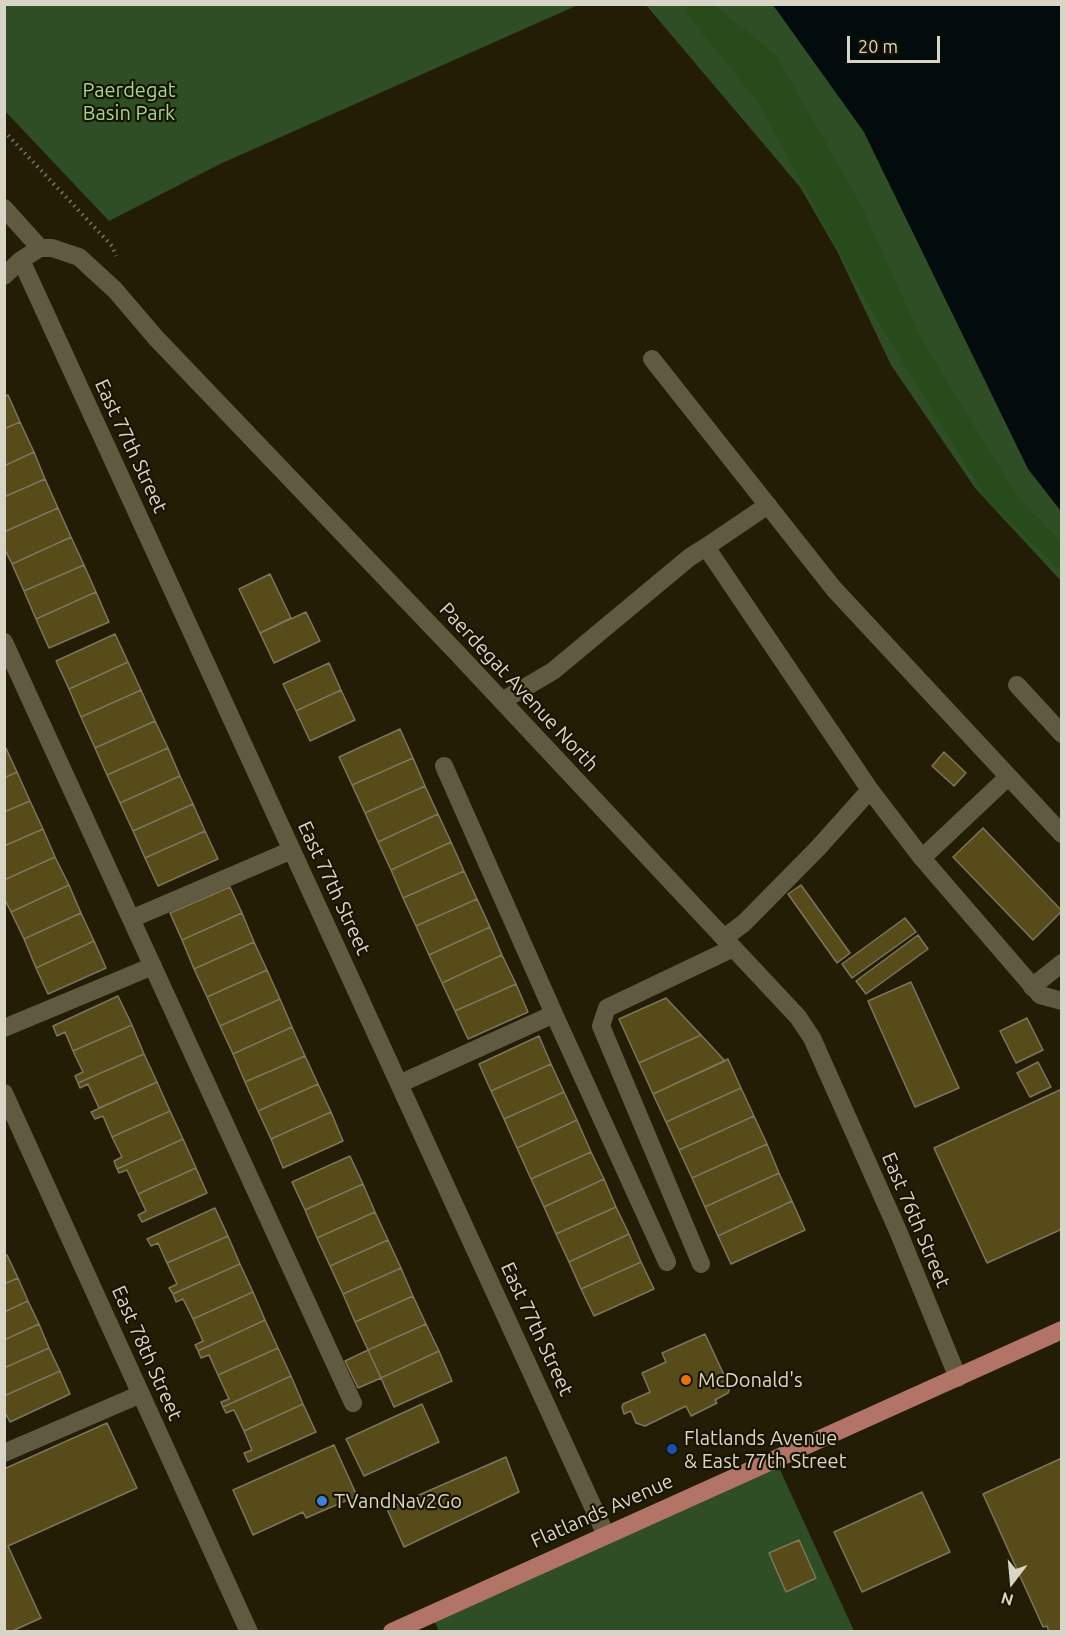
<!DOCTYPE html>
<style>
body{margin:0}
#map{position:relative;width:1066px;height:1636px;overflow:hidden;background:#231d06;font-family:Ubuntu,sans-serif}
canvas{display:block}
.frame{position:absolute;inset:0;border:6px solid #d8d5c7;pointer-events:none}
.north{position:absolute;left:982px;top:1552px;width:60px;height:60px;-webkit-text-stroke:4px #191400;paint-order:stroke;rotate:196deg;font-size:16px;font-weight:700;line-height:24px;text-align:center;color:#d8d5c7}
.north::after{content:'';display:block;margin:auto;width:21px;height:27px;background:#d8d5c7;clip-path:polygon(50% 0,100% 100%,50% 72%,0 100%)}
.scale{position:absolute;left:847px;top:36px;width:93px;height:27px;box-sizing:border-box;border:3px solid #d8d5c7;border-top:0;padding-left:8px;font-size:18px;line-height:21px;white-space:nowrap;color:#d8d5c7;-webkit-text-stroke:4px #191400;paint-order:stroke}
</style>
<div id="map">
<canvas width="1066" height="1636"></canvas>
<div class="frame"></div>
<div class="north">N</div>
<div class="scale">20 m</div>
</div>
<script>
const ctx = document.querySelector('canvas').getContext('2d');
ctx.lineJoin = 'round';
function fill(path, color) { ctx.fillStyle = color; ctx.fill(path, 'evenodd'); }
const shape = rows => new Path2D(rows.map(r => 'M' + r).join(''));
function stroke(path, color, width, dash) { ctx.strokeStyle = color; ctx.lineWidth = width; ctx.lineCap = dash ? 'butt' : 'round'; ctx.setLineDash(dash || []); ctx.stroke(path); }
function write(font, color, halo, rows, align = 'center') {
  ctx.font = font + ' Ubuntu,sans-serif'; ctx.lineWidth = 4.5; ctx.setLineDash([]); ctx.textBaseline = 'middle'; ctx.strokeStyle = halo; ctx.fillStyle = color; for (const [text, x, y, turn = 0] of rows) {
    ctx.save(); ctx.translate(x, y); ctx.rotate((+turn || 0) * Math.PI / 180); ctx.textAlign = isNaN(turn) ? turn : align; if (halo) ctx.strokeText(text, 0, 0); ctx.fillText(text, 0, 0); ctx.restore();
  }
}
fill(shape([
 [5,4,578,4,578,5,220,164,109,221,5,111],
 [646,5,773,5,797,35,864,132,1028,468,1061,511,1061,581,975,488,891,365,837,251,800,187],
 [775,1459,854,1631,439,1632,431,1613]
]), '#304e26');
fill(shape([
 [689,5,714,5,776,55,862,207,922,340,1016,494,1061,542,1061,571,987,500,868,305,757,101,685,12]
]), '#274b1a');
fill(shape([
 [773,5,1061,5,1061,511,1028,469,864,132]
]), '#030c0d');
const building = shape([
 [8,395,20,422,4,429,4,396,8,395],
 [20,422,34,452,4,466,4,429,20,422],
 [34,452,45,479,4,497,4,466,34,452],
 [45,479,58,508,4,532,4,497,45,479],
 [58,508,71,537,12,564,4,548,4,532,58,508],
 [71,537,84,565,24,591,12,564,71,537],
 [84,565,96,592,36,619,24,591,84,565],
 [270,574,291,618,260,633,239,589,270,574],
 [96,592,109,622,49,648,36,619,96,592],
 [306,612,320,641,274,663,260,633,306,612],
 [115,634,128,662,69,689,56,661,115,634],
 [128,662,141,690,81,717,69,689,128,662],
 [329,663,341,690,296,711,283,684,329,663],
 [141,690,155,721,95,748,81,717,141,690],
 [341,690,355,720,310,741,296,711,341,690],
 [155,721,168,748,107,775,95,748,155,721],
 [400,729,413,758,352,785,339,757,400,729],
 [4,744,17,772,4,778,4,744],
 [168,748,180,776,120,803,107,775,168,748],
 [944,752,966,773,954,786,932,766,944,752],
 [413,758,425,786,365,813,352,785,413,758],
 [17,772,30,801,4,812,4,778,17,772],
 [180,776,193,804,133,831,120,803,180,776],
 [425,786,438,814,378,842,365,813,425,786],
 [30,801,43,829,4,846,4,812,30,801],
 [193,804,205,831,145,858,133,831,193,804],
 [438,814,451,842,391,870,378,842,438,814],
 [983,828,1062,911,1033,940,953,857,983,828],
 [43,829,55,857,4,880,4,846,43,829],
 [205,831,218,859,158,886,145,858,205,831],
 [451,842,464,871,403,898,391,870,451,842],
 [55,857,69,885,11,912,4,898,4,880,55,857],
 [464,871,477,899,416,926,403,898,464,871],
 [69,885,81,913,24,939,11,912,69,885],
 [801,885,850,953,837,963,788,894,801,885],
 [230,887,242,913,182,940,170,913,230,887],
 [477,899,490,927,429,955,416,926,477,899],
 [81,913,94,941,36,968,24,939,81,913],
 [242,913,254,942,194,969,182,940,242,913],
 [905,918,916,932,852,978,842,964,905,918],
 [490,927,502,955,442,983,429,955,490,927],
 [918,935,928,949,866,994,856,981,918,935],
 [94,941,106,968,48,994,36,968,94,941],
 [254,942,267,970,207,997,194,969,254,942],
 [502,955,516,984,455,1011,442,983,502,955],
 [267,970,280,999,220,1026,207,997,267,970],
 [911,982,959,1088,915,1107,868,1001,911,982],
 [516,984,528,1012,468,1039,455,1011,516,984],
 [118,996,132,1025,73,1051,65,1032,57,1036,53,1026,118,996],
 [666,998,701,1035,639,1063,619,1019,666,998],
 [280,999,292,1027,233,1054,220,1026,280,999],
 [1027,1018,1043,1050,1016,1063,1000,1031,1027,1018],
 [132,1025,144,1054,78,1083,75,1076,83,1072,73,1051,132,1025],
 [292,1027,305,1056,245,1082,233,1054,292,1027],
 [701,1035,725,1061,653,1094,639,1063,701,1035],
 [539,1036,551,1064,491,1091,479,1064,539,1036],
 [144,1054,157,1082,99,1108,88,1084,80,1088,78,1083,144,1054],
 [305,1056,318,1084,258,1111,245,1082,305,1056],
 [728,1059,741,1088,666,1122,653,1094,728,1059],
 [1038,1062,1051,1087,1030,1097,1017,1073,1038,1062],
 [551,1064,564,1092,504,1119,491,1091,551,1064],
 [157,1082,170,1111,112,1137,103,1116,95,1119,91,1112,157,1082],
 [318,1084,331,1112,271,1139,258,1111,318,1084],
 [741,1088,754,1116,679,1150,666,1122,741,1088],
 [1062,1089,1062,1229,987,1263,934,1148,1062,1089],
 [564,1092,577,1120,517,1148,504,1119,564,1092],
 [170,1111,183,1139,117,1169,114,1161,122,1157,112,1137,170,1111],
 [331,1112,343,1141,283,1168,271,1139,331,1112],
 [754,1116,767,1144,692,1178,679,1150,754,1116],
 [577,1120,591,1152,531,1179,517,1148,577,1120],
 [183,1139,196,1168,138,1194,127,1170,119,1173,117,1169,183,1139],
 [767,1144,779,1173,705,1207,692,1178,767,1144],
 [591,1152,604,1179,544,1207,531,1179,591,1152],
 [350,1156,363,1184,305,1210,292,1182,350,1156],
 [196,1168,207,1193,142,1222,138,1215,146,1211,138,1194,196,1168],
 [779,1173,792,1201,718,1236,705,1207,779,1173],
 [604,1179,616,1207,556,1234,544,1207,604,1179],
 [363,1184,375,1212,317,1238,305,1210,363,1184],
 [792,1201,805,1230,731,1264,718,1236,792,1201],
 [616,1207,629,1234,569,1262,556,1234,616,1207],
 [215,1208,228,1236,167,1263,158,1243,151,1246,147,1239,215,1208],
 [375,1212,388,1240,330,1266,317,1238,375,1212],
 [629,1234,641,1262,581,1289,569,1262,629,1234],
 [228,1236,240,1264,173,1294,169,1288,177,1284,167,1263,228,1236],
 [388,1240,401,1268,343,1294,330,1266,388,1240],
 [7,1255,18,1278,4,1284,4,1256,7,1255],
 [641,1262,654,1289,594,1316,581,1289,641,1262],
 [240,1264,253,1292,193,1319,183,1299,176,1302,173,1294,240,1264],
 [401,1268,413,1296,355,1322,343,1294,401,1268],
 [18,1278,28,1301,4,1312,4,1284,18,1278],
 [253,1292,265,1320,198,1351,195,1345,203,1341,193,1319,253,1292],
 [413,1296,426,1324,368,1350,355,1322,413,1296],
 [28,1301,39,1324,4,1340,4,1312,28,1301],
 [265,1320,278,1348,218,1375,209,1355,201,1358,198,1351,265,1320],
 [39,1324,49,1348,4,1368,4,1340,39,1324],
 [426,1324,439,1351,381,1378,368,1350,426,1324],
 [705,1334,730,1388,728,1393,715,1400,717,1403,691,1416,686,1406,645,1426,636,1423,631,1411,624,1414,622,1407,623,1404,650,1392,642,1373,666,1362,662,1353,705,1334],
 [49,1348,60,1371,4,1396,4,1368,49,1348],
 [278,1348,291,1376,223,1407,221,1402,229,1399,218,1375,278,1348],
 [368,1350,381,1378,358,1388,345,1361,368,1350],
 [439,1351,452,1381,394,1407,381,1378,439,1351],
 [60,1371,70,1394,10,1422,4,1411,4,1396,60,1371],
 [291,1376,303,1404,244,1431,234,1410,226,1413,223,1407,291,1376],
 [303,1404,316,1432,248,1462,244,1453,252,1450,244,1431,303,1404],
 [422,1404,439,1442,364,1476,346,1439,422,1404],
 [107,1423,137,1488,8,1546,41,1618,10,1632,4,1632,4,1469,107,1423],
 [334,1445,357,1496,306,1518,303,1512,253,1535,233,1490,334,1445],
 [506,1457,519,1492,404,1547,387,1509,506,1457],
 [1062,1458,1062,1632,1049,1632,1047,1626,1043,1627,983,1494,1062,1458],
 [922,1492,950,1552,862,1592,834,1532,922,1492],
 [799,1540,816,1578,786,1592,769,1553,799,1540]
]);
fill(building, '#564b19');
stroke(building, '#7d765c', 1.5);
stroke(shape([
 [4,131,112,246,116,256]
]), '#7b7664', 4, [1.5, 4.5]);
stroke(shape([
 [4,208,40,248],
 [21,260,606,1535],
 [4,276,21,260,40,248,52,248,79,257,115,290,156,338,458,654,798,1017,812,1038,898,1231,958,1378],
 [652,359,834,589,1062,834],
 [706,547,768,505],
 [4,642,353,1403],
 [1017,685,1062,734],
 [502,701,553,671,690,557,706,547,870,790,922,858,1040,995,1062,1001],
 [444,766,554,1014],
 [922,858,1008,777],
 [131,919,292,850],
 [724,938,744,923,818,848,870,790],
 [1032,987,1062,963],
 [4,1028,153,966],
 [399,1084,554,1014,667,1262],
 [4,1093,249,1632],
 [701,1264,601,1026,607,1008,733,948],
 [4,1453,141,1394]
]), '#605a41', 18);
stroke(shape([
 [392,1632,1062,1330]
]), '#b17467', 18);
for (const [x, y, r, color] of [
 [686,1380,6,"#e8710a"],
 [672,1449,6,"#1a4fb4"],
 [322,1501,6,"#3f7fe0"]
]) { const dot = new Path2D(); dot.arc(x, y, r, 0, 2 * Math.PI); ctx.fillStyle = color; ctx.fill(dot); stroke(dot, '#191400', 2); }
write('20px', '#a1d98e', '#191400', [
 ["Paerdegat",129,90],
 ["Basin Park",129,113]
]);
write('20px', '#d8d5c7', '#191400', [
 ["East 77th Street",131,446,65],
 ["Paerdegat Avenue North",519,687,47],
 ["East 77th Street",334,888,65],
 ["East 76th Street",916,1220,67],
 ["East 77th Street",537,1329,65],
 ["East 78th Street",147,1353,66],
 ["Flatlands Avenue",602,1511,-24]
]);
write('20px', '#d8d5c7', '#191400', [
 ["McDonald's",698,1380],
 ["Flatlands Avenue",684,1438],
 ["& East 77th Street",684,1461],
 ["TVandNav2Go",334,1501]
], 'left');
</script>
